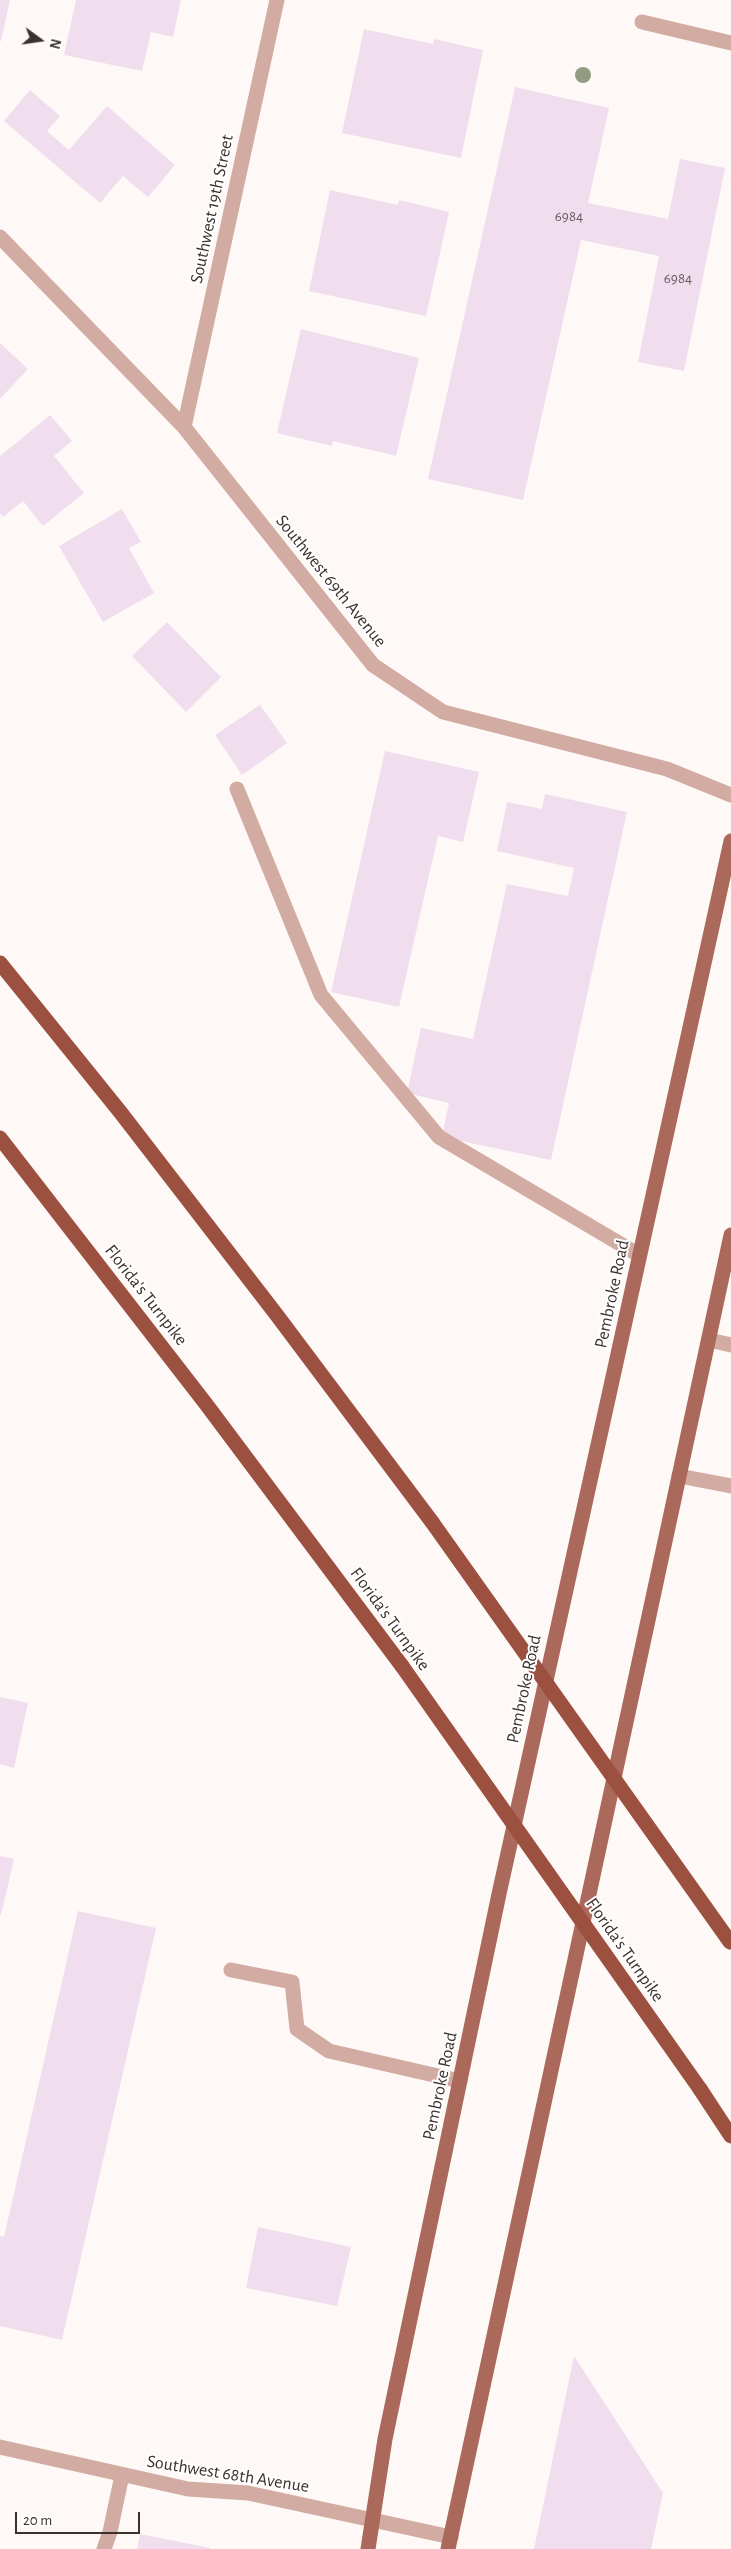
<!DOCTYPE html>
<style>
body{margin:0}
#map{position:relative;width:731px;height:2549px;overflow:hidden;background:#fef9f7;font-family:"Alegreya Sans",sans-serif}
canvas{display:block}
.north{position:absolute;left:15px;top:15px;width:50px;height:50px;-webkit-text-stroke:4px #fff;paint-order:stroke;rotate:104deg;font-size:14px;font-weight:700;line-height:20px;text-align:center;color:#3b312d}
.north::after{content:'';display:block;margin:auto;width:18px;height:22px;background:#3b312d;clip-path:polygon(50% 0,100% 100%,50% 72%,0 100%)}
.scale{position:absolute;left:15px;top:2512px;width:125px;height:22px;box-sizing:border-box;border:2px solid #3b312d;border-top:0;padding-left:6px;font-size:15px;line-height:18px;white-space:nowrap;color:#3b312d;-webkit-text-stroke:4px #fff;paint-order:stroke}
</style>
<div id="map">
<canvas width="731" height="2549"></canvas>
<div class="north">N</div>
<div class="scale">20 m</div>
</div>
<script>
const ctx = document.querySelector('canvas').getContext('2d');
ctx.lineJoin = 'round';
function fill(path, color) { ctx.fillStyle = color; ctx.fill(path, 'evenodd'); }
const shape = rows => new Path2D(rows.map(r => 'M' + r).join(''));
function stroke(path, color, width, dash) { ctx.strokeStyle = color; ctx.lineWidth = width; ctx.lineCap = dash ? 'butt' : 'round'; ctx.setLineDash(dash || []); ctx.stroke(path); }
function write(font, color, halo, rows, align = 'center') {
  ctx.font = font + ' "Alegreya Sans",sans-serif'; ctx.lineWidth = 4; ctx.setLineDash([]); ctx.textBaseline = 'middle'; ctx.strokeStyle = halo; ctx.fillStyle = color; for (const [text, x, y, turn = 0] of rows) {
    ctx.save(); ctx.translate(x, y); ctx.rotate((+turn || 0) * Math.PI / 180); ctx.textAlign = isNaN(turn) ? turn : align; if (halo) ctx.strokeText(text, 0, 0); ctx.fillText(text, 0, 0); ctx.restore();
  }
}
fill(shape([
 [0,0,10,0,1,41,0,41],
 [76,0,181,0,173,37,151,32,142,71,64,55],
 [364,29,433,44,434,39,483,50,461,158,342,133],
 [515,87,609,108,588,203,668,219,680,159,725,168,684,371,638,362,659,256,581,240,523,500,428,479],
 [30,90,60,116,47,131,69,150,107,106,175,165,148,197,123,176,100,203,4,121],
 [330,190,398,205,399,200,449,212,426,316,309,291],
 [301,329,419,358,396,456,333,441,332,446,277,433],
 [0,343,28,369,0,399],
 [50,415,72,441,54,456,84,493,43,526,23,501,3,517,0,513,0,456],
 [122,509,141,542,129,548,154,593,103,622,59,546],
 [167,622,221,677,186,712,132,656],
 [260,705,287,743,242,775,215,735],
 [385,751,479,772,463,842,438,836,399,1007,331,992],
 [545,794,627,812,551,1160,442,1137,449,1103,407,1093,421,1028,473,1039,507,884,568,896,574,868,497,851,507,802,542,809],
 [0,1697,28,1703,14,1768,0,1764],
 [0,1856,14,1859,1,1915,0,1915],
 [78,1911,156,1928,62,2340,0,2326,0,2236,4,2237],
 [258,2227,351,2247,337,2306,246,2288],
 [574,2356,663,2493,651,2549,534,2549],
 [140,2534,210,2548,209,2549,137,2549]
]), '#f0ddee');
stroke(shape([
 [642,22,731,43],
 [0,237,184,427,373,665,443,712,667,769,731,795],
 [184,427,277,0],
 [237,789,321,995,439,1137,639,1255],
 [709,1340,731,1345],
 [679,1476,731,1486],
 [231,1970,292,1982,297,2029,329,2051,460,2081],
 [0,2447,188,2489,248,2493,451,2537],
 [104,2549,110,2532,122,2475]
]), '#d2aca3', 15);
stroke(shape([
 [368,2549,385,2439,499,1894,731,841],
 [448,2549,731,1235]
]), '#ab695b', 15);
stroke(shape([
 [0,963,121,1113,276,1314,432,1522],
 [0,1138,206,1404,402,1666],
 [700,2089,731,2136]
]), '#9b5040', 15);
stroke(shape([
 [432,1522,730,1942],
 [402,1666,700,2089]
]), '#9b5040', 15);
ctx.fillStyle = '#919c83';
for (const [x, y] of [
 [583,75]
]) { ctx.beginPath(); ctx.arc(x, y, 8, 0, 2 * Math.PI); ctx.fill(); }
write('15px', '#685c5d', null, [
 ["6984",569,216],
 ["6984",678,278]
]);
write('18px', '#3b312d', '#fff', [
 ["Southwest 19th Street",212,209,-78],
 ["Southwest 69th Avenue",331,581,51],
 ["Pembroke Road",612,1294,-78],
 ["Florida's Turnpike",146,1295,52],
 ["Florida's Turnpike",390,1619,54],
 ["Pembroke Road",524,1689,-78],
 ["Florida's Turnpike",625,1950,55],
 ["Pembroke Road",440,2086,-78],
 ["Southwest 68th Avenue",228,2474,9]
]);
</script>
